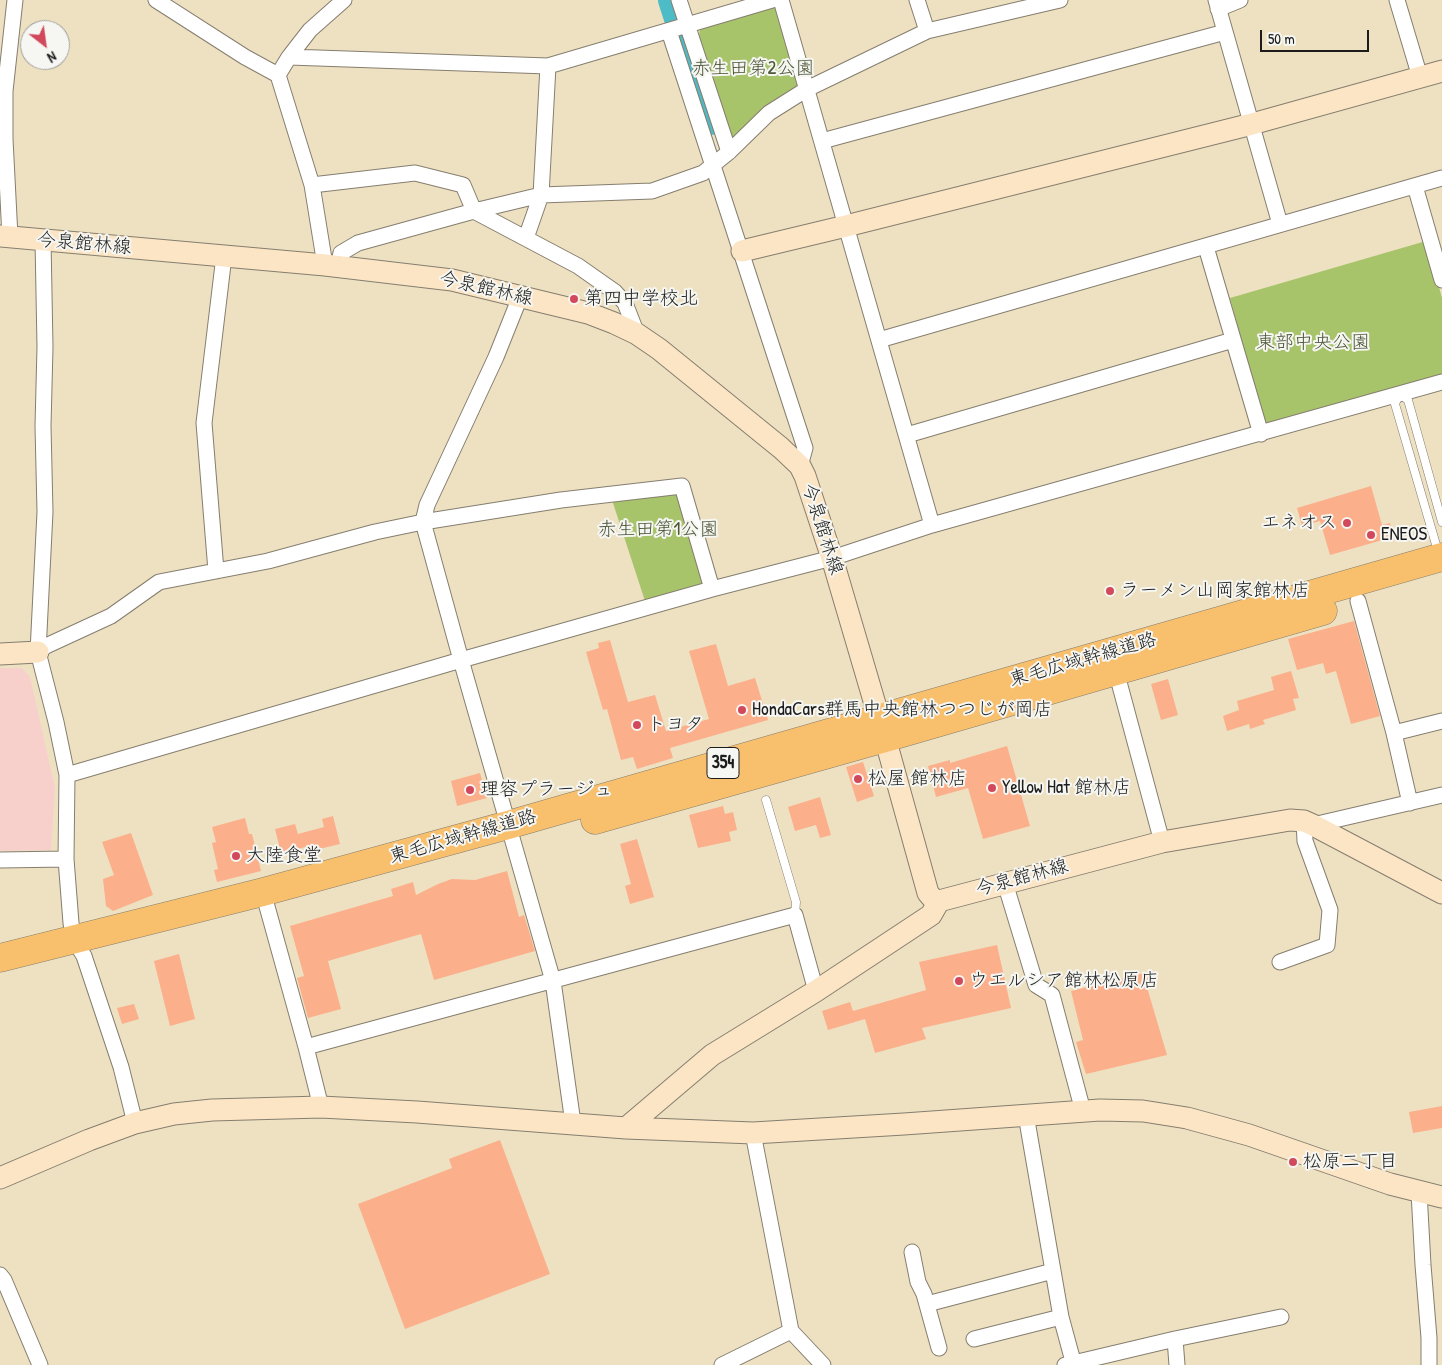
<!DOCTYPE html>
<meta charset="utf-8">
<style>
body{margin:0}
#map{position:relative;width:1442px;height:1365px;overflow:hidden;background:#eee1c2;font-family:"Patrick Hand",sans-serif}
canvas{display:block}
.north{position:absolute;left:20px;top:20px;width:50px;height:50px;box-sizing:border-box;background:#f6f6f2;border:1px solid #9f9f9c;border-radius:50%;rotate:150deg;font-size:14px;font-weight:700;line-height:20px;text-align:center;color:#1c1c1c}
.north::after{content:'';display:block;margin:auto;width:18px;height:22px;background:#d1495b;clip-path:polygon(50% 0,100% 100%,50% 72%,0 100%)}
.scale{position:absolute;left:1260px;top:30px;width:109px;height:22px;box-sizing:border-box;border:2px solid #1c1c1c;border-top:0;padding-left:6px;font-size:15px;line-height:18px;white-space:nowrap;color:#1c1c1c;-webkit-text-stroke:4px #f6f6f2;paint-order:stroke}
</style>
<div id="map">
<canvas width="1442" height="1365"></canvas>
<div class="north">N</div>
<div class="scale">50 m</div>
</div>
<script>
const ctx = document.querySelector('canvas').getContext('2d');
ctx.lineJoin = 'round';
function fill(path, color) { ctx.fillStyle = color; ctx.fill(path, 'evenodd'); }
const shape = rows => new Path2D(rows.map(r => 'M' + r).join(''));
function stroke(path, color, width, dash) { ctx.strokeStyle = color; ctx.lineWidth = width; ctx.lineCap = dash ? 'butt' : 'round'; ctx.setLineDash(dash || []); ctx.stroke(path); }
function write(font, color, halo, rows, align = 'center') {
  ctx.font = font + ' "Patrick Hand","Klee One",sans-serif'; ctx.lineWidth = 4; ctx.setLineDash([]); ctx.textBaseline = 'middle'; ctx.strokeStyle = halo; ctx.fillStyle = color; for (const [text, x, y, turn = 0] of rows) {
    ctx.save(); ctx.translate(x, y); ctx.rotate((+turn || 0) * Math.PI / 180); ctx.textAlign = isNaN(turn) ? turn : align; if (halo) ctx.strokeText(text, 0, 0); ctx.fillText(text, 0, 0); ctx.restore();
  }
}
fill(shape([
 [0,668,22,668,30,677,55,788,51,850,0,851]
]), '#f7d0cb');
fill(shape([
 [778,1,804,90,728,149,699,36,700,28],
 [1426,241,1442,298,1442,375,1270,425,1263,419,1230,298],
 [682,486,710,584,645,601,612,500]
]), '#a8c46b');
stroke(shape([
 [671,0,710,122]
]), '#4ebcc6', 26);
fill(shape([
 [1371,486,1382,525,1390,523,1393,537,1330,555,1320,521,1302,526,1297,508],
 [1354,621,1380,716,1351,724,1336,671,1326,674,1323,663,1297,670,1288,639],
 [610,640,628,702,655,695,666,731,709,719,689,651,716,644,728,686,755,678,768,720,670,748,673,758,637,769,633,757,621,760,607,709,603,710,586,652,599,648,598,643],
 [1291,671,1299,698,1293,699,1296,710,1263,720,1265,724,1250,729,1249,724,1227,731,1223,716,1239,710,1237,701,1274,690,1271,677],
 [1168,679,1178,715,1161,720,1151,684],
 [1007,746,1030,826,983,839,968,788,936,797,928,766,950,760,950,763],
 [863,762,874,796,857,802,846,767],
 [480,773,487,798,457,806,451,781],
 [820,797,831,835,820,838,816,825,795,831,788,807],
 [723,806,725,814,733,812,737,830,729,832,731,841,698,848,689,815],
 [333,816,340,844,315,850,314,845,281,853,275,829,295,824,298,834,324,827,322,819],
 [245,818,249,834,252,834,261,871,217,882,214,870,218,869,212,843,216,842,212,827],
 [131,833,153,895,113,911,106,906,103,879,114,875,102,842],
 [637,839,654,897,630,904,625,886,631,884,620,844],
 [507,871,519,917,524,915,535,951,434,980,421,934,328,961,341,1009,308,1018,297,978,304,976,290,926,393,896,391,889,413,882,416,895,438,884,452,879,475,880],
 [997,945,1011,1008,922,1028,926,1039,875,1053,865,1019,828,1030,822,1011,850,1002,853,1011,926,990,919,962],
 [179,954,195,1019,170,1026,154,961],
 [1148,972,1152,982,1146,984,1167,1055,1086,1074,1076,1042,1083,1040,1071,991],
 [134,1004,139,1019,122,1024,117,1008],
 [1442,1106,1442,1128,1413,1133,1409,1112],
 [500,1140,550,1274,405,1329,358,1204,452,1168,449,1159]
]), '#fbaf8b');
const lane = shape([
 [1440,552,1437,548,1395,404,1399,394,1408,400,1442,522],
 [766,800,796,902,795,915]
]);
const street = shape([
 [156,0,245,57,278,75],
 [679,0,729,152],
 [781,0,932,525],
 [917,0,927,31],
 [1216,0,1280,224],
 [1397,0,1420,77],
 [1218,9,1240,0],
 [669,31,805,448,800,466],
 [289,57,548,66,772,0],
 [822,141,1225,32],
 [312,185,415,173,463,185,474,211,541,195,548,66],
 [1415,186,1442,280],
 [10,237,5,139,5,91,15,0],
 [526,238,541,195,652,191,703,173,729,152,769,113,807,89,927,31,1060,0],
 [43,240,45,347,43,426,45,512,38,652,56,722,67,775,66,859,71,923,74,940,84,956,121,1067,135,1123],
 [1206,247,1261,434],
 [325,265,312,185,278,75,289,57,310,30,344,0],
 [338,266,341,253,358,243,474,211,578,266,615,292,625,303,637,334],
 [520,297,496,357,427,505,423,522,461,660,553,981,573,1123],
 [879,340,1442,178],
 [907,435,1233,340],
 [216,571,204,423,224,256],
 [1358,601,1394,733,1410,803],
 [38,652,46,646,111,616,159,582,268,561,375,532,423,522,561,500,682,486,712,589],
 [1116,671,1162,842],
 [1394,733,1442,721],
 [67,775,461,660,712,589,832,558,932,525,1442,382],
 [1313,825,1442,795],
 [0,860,66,859],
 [1005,883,1036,985,1052,995,1083,1111],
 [263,892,306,1047],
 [1280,962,1327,945,1330,910,1305,841,1304,821],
 [321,1107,306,1047,795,915,816,991],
 [1026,1115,1061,1317,1074,1365],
 [753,1133,791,1331,823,1365],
 [1419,1192,1423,1265,1429,1338,1429,1365],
 [912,1252,918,1282,924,1294,939,1348],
 [0,1275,4,1280,40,1365],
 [927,1304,1053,1271],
 [974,1339,1061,1317],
 [1175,1339,1177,1365],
 [722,1365,791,1331],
 [1065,1365,1175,1339,1281,1317]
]);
const secondary = shape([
 [0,236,325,265,452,280,588,313,614,323,637,334,659,349,781,448,800,466,805,476,832,558,885,738,928,893,934,900,939,901,1162,842,1290,820,1304,821,1313,825,1442,893],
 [742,251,846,226,1252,124,1442,71],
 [0,654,38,652],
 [626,1128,712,1055,816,991,931,915,939,901],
 [0,1178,89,1140,135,1123,174,1114,212,1110,321,1107,417,1112,626,1128,753,1133,904,1124,1100,1110,1143,1111,1187,1118,1249,1135,1390,1184,1442,1197]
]);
const highway = shape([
 [595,820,885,738,1323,611],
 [0,958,263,892,508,825,1442,557]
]);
stroke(lane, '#857e6f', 9);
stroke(street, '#857e6f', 17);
stroke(secondary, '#857e6f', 23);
stroke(highway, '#857e6f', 29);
stroke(lane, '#fff', 8);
stroke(street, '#fff', 15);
stroke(secondary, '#fce5c4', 21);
stroke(highway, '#f8bf6c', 28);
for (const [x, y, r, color] of [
 [574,299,5,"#d1495b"],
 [1347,523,5,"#d1495b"],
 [1371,535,5,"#d1495b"],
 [1110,591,5,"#d1495b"],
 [742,710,5,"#d1495b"],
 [637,725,5,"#d1495b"],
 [858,779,5,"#d1495b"],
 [992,788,5,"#d1495b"],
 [470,790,5,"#d1495b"],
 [236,856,5,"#d1495b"],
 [959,981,5,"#d1495b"],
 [1293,1162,5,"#d1495b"]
]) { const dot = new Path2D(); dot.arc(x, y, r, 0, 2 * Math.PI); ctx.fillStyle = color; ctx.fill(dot); stroke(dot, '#f6f6f2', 2); }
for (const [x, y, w] of [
 [723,763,32]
]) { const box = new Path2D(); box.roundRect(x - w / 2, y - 15.5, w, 31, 4); ctx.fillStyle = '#f6f6f2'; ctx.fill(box); stroke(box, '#1c1c1c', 1); }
write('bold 18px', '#1c1c1c', null, [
 ["354",723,763]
]);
write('19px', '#4d5738', '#f6f6f2', [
 ["赤生田第2公園",753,69],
 ["東部中央公園",1313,343],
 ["赤生田第1公園",658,530]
]);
write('19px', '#1c1c1c', '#f6f6f2', [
 ["今泉館林線",84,244,5],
 ["今泉館林線",486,289,13],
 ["今泉館林線",822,529,72],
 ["東毛広域幹線道路",1083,660,-16],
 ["東毛広域幹線道路",463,837,-16],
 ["今泉館林線",1022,878,-15]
]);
write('19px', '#1c1c1c', '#f6f6f2', [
 ["第四中学校北",584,299],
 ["エネオス",1337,523,"right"],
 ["ENEOS",1381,535],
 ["ラーメン山岡家館林店",1120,591],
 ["HondaCars群馬中央館林つつじが岡店",752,710],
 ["トヨタ",647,725],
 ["松屋 館林店",868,779],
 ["Yellow Hat 館林店",1002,788],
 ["理容プラージュ",480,790],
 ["大陸食堂",246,856],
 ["ウエルシア館林松原店",969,981],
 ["松原二丁目",1303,1162]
], 'left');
</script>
